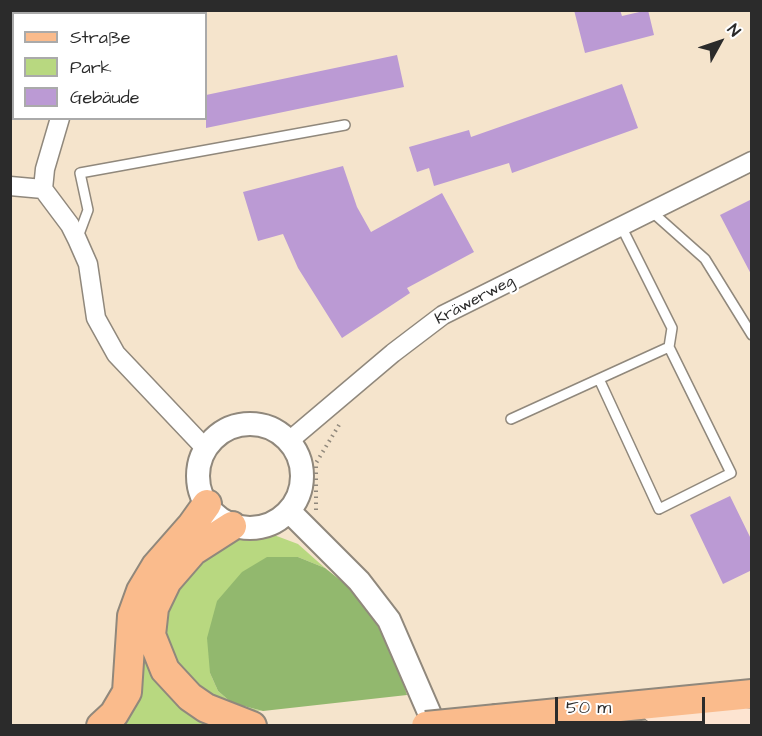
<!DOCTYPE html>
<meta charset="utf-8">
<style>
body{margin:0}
#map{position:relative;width:762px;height:736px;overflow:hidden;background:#f5e4cc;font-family:"Architects Daughter",sans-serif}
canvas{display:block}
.frame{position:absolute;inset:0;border:12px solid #2b2b2b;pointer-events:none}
.legend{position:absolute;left:12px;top:12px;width:195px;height:108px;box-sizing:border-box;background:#fff;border:2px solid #aaa;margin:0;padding:8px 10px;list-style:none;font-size:18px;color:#2b2b2b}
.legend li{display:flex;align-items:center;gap:12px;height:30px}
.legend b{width:30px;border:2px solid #aaa}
.north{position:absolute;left:690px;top:12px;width:60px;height:60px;-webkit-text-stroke:4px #fff;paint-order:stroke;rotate:50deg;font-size:16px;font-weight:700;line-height:24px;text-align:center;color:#2b2b2b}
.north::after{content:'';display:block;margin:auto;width:21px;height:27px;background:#2b2b2b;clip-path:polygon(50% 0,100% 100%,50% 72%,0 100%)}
.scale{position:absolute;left:555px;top:697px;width:150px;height:27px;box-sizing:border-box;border:3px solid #2b2b2b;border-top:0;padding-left:8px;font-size:18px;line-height:21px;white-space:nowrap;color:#2b2b2b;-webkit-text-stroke:4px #fff;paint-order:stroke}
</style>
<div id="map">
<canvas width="762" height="736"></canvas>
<div class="frame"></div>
<ul class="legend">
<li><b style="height:8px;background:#fabb8c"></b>Straße</li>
<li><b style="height:16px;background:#b8d880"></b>Park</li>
<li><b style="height:16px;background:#bb9ad4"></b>Gebäude</li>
</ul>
<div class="north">N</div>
<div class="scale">50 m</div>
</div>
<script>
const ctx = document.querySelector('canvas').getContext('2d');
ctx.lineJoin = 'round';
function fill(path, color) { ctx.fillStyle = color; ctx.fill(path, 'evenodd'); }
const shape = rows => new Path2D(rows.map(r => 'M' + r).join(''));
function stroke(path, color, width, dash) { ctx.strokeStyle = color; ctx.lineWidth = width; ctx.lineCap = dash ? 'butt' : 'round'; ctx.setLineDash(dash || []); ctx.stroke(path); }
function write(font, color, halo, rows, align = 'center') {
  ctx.font = font + ' "Architects Daughter",sans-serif'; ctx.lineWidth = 4.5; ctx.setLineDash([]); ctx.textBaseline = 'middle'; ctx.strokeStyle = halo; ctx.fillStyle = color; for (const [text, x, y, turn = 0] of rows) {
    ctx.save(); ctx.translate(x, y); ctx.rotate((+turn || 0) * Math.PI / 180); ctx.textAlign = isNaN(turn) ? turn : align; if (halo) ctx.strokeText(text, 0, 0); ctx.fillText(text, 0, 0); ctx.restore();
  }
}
fill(shape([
 [274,535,298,544,325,568,298,557,210,673,218,691,232,703,262,711,232,709,210,701,163,652,168,586,231,536,254,538],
 [137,640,227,726,113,726]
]), '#b8d880');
fill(shape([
 [267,557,298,557,325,568,354,591,373,618,394,654,407,695,263,711,232,703,218,691,210,673,207,638,217,601,242,572]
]), '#92b86e');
fill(shape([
 [574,10,620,10,622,16,648,10,654,35,585,53],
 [397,55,404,87,206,128,206,95],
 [622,84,638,128,512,173,509,163,434,186,429,168,417,172,409,147,469,130,471,137],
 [343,166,357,207,371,232,442,193,474,252,407,288,410,293,342,338,298,268,283,234,258,241,243,192],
 [752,199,752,276,720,215],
 [730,496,752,541,752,570,723,584,690,515]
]), '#bb9ad4');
const service = shape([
 [651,211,705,259,752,335],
 [78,237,88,210,80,173,345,125],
 [599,379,659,509,731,473,669,347],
 [511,419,669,347,672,328,621,226]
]);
const minor = shape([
 [43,10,43,14],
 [10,186,43,189],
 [43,189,70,225,77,239,88,264,96,318,116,354,206,449],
 [43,189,45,169,60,118],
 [289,441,393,353,443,315,752,161]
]);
const tertiary = shape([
 '198 476a52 52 0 1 1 104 0a52 52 0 1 1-104 0Z',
 [289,511,359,581,389,620,435,726]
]);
const secondary = shape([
 [655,710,752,722]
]);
const primary = shape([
 [232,526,193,551,167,581,154,608,151,635,165,670,190,697,206,708,252,726],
 [497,719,752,694],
 [101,726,114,714,127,692,132,616,141,591,156,566,192,525,207,504]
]);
stroke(service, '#90887c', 12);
stroke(minor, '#90887c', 21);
stroke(tertiary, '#90887c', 26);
stroke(secondary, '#90887c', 28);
stroke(primary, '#90887c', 32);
stroke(shape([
 [316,510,316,463,339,425]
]), '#90887c', 4, [1.5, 4.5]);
stroke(service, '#fff', 9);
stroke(minor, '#fff', 18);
stroke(tertiary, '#fff', 22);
stroke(secondary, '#fde4d1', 26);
stroke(primary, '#fabb8c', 28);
const primaryBridge = shape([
 [426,726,497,719]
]);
stroke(primaryBridge, '#90887c', 32, []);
stroke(primaryBridge, '#fabb8c', 28);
write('16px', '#2b2b2b', '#fff', [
 ["Kräwerweg",475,301,-28]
]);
</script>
